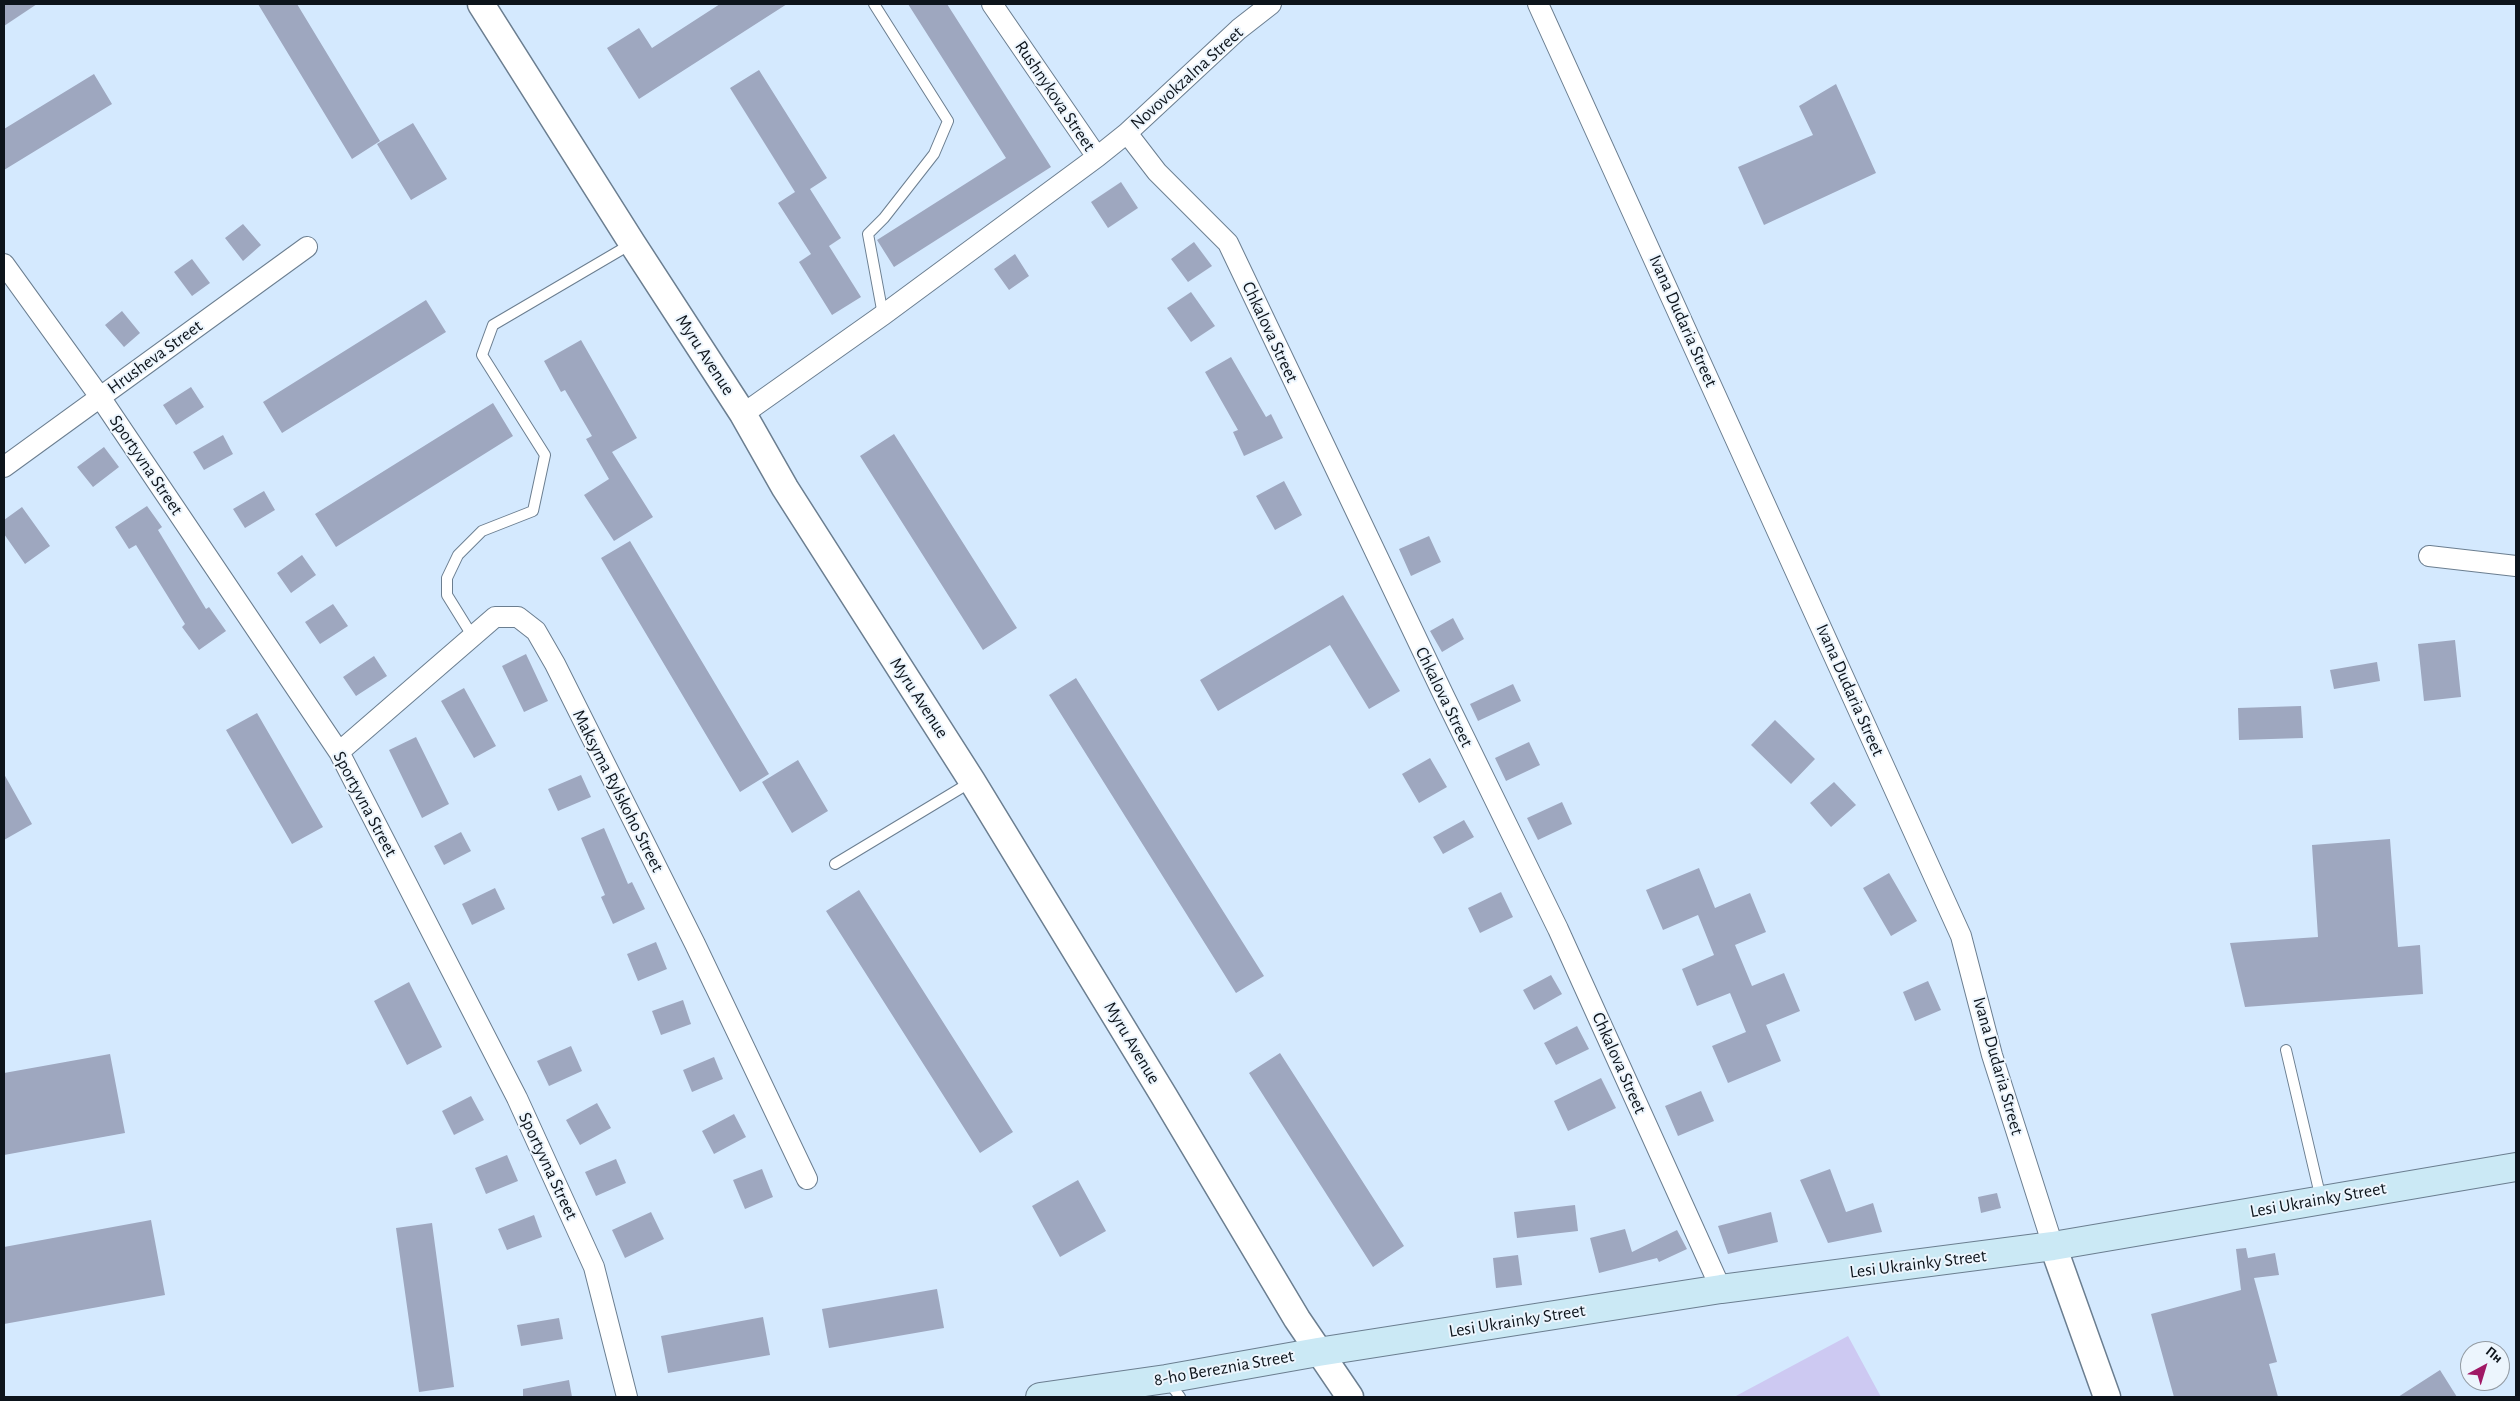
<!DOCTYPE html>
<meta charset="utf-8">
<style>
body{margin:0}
#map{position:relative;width:2520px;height:1401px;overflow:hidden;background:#d4e9fe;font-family:"Alegreya Sans",sans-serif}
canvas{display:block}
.frame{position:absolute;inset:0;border:5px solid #0d141b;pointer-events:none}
.north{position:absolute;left:2460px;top:1341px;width:50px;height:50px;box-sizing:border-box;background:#ecf5fd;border:1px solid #939ba3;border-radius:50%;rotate:39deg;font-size:14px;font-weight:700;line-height:20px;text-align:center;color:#0d141b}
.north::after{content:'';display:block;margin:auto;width:18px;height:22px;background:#a01865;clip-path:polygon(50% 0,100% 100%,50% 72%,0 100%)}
</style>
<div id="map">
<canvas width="2520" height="1401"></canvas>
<div class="frame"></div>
<div class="north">Пн</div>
</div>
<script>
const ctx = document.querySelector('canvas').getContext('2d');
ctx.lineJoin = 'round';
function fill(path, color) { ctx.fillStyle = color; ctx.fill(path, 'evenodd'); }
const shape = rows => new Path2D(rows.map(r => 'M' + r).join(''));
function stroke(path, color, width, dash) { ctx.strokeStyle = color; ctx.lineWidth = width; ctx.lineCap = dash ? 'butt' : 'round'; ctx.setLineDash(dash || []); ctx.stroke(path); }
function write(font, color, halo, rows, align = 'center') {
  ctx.font = font + ' "Alegreya Sans",sans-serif'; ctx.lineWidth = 4; ctx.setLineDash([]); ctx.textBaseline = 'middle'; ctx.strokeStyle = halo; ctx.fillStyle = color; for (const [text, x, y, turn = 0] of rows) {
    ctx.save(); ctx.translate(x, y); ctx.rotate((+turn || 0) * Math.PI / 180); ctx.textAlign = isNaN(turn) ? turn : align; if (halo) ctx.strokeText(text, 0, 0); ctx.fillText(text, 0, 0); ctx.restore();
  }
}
fill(shape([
 [1848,1336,1881,1397,1734,1397]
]), '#cdc9f2');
fill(shape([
 [4,4,37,4,4,26],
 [258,4,297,4,380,141,352,159],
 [720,4,787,4,639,99,607,48,639,28,652,48],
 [908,4,947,4,1051,167,894,267,877,240,1006,158],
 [759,70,827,178,810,189,841,238,829,246,861,297,832,315,799,262,811,254,778,203,795,192,730,88],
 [94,74,112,104,4,170,4,129],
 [1836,84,1876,173,1764,225,1738,167,1813,135,1799,106],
 [413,123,447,179,411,200,377,144],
 [1121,182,1138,208,1108,228,1091,202],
 [243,224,261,245,243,261,225,238],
 [1194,242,1212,266,1188,282,1171,259],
 [1015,254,1029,276,1009,290,994,269],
 [192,259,210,283,192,296,174,272],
 [1191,292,1215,326,1191,342,1167,308],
 [426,300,446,332,282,433,263,402],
 [122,311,140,333,124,347,105,325],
 [581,340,637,438,612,452,653,517,614,541,584,495,609,479,586,439,592,436,565,390,561,392,544,361],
 [1231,357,1266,417,1271,414,1283,438,1244,456,1233,432,1238,430,1205,372],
 [191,387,204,407,176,425,163,405],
 [493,403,513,436,336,547,315,514],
 [894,434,1017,628,983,650,860,456],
 [223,435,233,454,204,470,193,452],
 [104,447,119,467,93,487,77,467],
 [1284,481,1302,515,1275,530,1256,496],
 [264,491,275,510,245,528,233,509],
 [147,506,162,527,158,530,206,609,209,607,226,631,199,650,182,627,185,624,136,545,129,549,115,527],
 [22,507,50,546,25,564,4,534,4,520],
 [1429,536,1441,562,1411,576,1399,549],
 [630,541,769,774,740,792,601,558],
 [302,555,316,575,291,593,277,573],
 [1343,595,1400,691,1369,709,1330,645,1218,711,1200,680],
 [333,604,348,626,320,644,305,622],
 [1453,618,1464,639,1442,652,1430,631],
 [2455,640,2461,697,2424,701,2418,644],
 [526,654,548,701,524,712,502,666],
 [374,656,387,676,356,696,343,677],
 [2377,662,2380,681,2334,689,2330,670],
 [1076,678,1264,976,1236,993,1049,695],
 [1513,684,1521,701,1478,721,1470,704],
 [464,688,496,746,474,758,441,701],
 [2301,706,2303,738,2239,740,2238,708],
 [257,713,323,827,292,844,226,730],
 [1775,720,1815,759,1791,784,1751,745],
 [416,737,449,804,422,818,389,750],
 [1529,742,1540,765,1506,781,1495,758],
 [1430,758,1447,787,1419,803,1402,774],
 [798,760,828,811,792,833,762,782],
 [4,774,32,824,4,840],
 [581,775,591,797,558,811,548,789],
 [1834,782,1856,805,1831,827,1810,803],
 [1562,802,1572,824,1538,840,1527,818],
 [1464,820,1474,837,1443,854,1433,837],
 [604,828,628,884,632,882,645,909,613,924,601,897,605,895,581,838],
 [461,832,471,851,444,865,434,846],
 [2390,839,2398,947,2420,945,2423,994,2245,1007,2230,943,2318,937,2312,845],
 [1699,868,1715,908,1750,893,1766,932,1735,945,1752,986,1784,973,1800,1011,1766,1025,1781,1061,1728,1083,1712,1046,1746,1032,1730,993,1697,1006,1682,969,1714,955,1698,915,1663,930,1646,890],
 [1889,873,1917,921,1891,936,1863,888],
 [495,888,505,909,472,925,462,904],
 [859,890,1013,1132,980,1153,826,911],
 [1501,892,1513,917,1480,933,1468,908],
 [656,942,667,969,638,981,627,954],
 [1551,975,1562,994,1534,1010,1523,990],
 [1928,981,1941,1010,1915,1021,1903,992],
 [409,982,442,1047,407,1065,374,1001],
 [683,1000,691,1024,661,1035,652,1011],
 [1577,1026,1589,1049,1556,1065,1544,1043],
 [571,1046,582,1071,549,1086,537,1061],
 [1280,1053,1404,1246,1373,1267,1249,1073],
 [110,1054,125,1133,4,1155,4,1073],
 [714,1057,723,1079,692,1092,683,1070],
 [1601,1078,1616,1108,1568,1131,1554,1101],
 [1701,1091,1714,1121,1678,1136,1665,1106],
 [471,1096,484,1120,454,1135,442,1111],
 [597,1103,611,1128,580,1145,566,1120],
 [734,1114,746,1137,714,1154,702,1131],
 [507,1155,518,1181,486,1194,475,1168],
 [616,1159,626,1183,596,1196,585,1172],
 [762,1169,773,1197,745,1209,733,1180],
 [1830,1169,1846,1212,1873,1203,1882,1232,1828,1243,1800,1180],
 [1078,1180,1106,1231,1060,1257,1032,1206],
 [1997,1193,2001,1208,1981,1213,1978,1197],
 [1575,1205,1578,1231,1517,1238,1514,1212],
 [651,1212,664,1239,625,1258,612,1230],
 [1771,1212,1778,1242,1728,1254,1718,1226],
 [534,1215,542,1237,507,1250,498,1229],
 [151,1220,165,1295,4,1324,4,1247],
 [432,1223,454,1387,419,1392,396,1228],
 [1625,1229,1632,1252,1677,1230,1687,1249,1659,1262,1657,1258,1599,1273,1590,1238],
 [2246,1248,2248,1258,2275,1253,2279,1275,2254,1278,2277,1362,2269,1364,2278,1397,2174,1397,2151,1314,2241,1290,2236,1249],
 [1518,1255,1522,1285,1496,1288,1493,1258],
 [937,1289,944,1328,829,1348,822,1309],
 [763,1317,770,1355,668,1373,661,1336],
 [559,1318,563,1339,521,1346,517,1325],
 [2440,1370,2457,1397,2398,1397],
 [569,1380,572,1397,523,1397,523,1389]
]), '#9ea7bf');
const service = shape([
 [874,4,948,121,934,154,884,218,868,234,883,315],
 [473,637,447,595,447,578,458,555,482,531,533,511,545,455,482,355,493,325,631,244],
 [835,864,971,782],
 [2286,1050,2321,1199],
 [1167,1380,1180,1397]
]);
const minor = shape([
 [992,4,1097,157,1127,133,1239,29,1271,4],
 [1538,4,1961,936,1992,1055,2053,1246],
 [1127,133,1157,172,1228,243,1444,696,1558,929,1721,1289],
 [4,264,100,397,339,752,517,1098,594,1267,627,1397],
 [743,414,883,315,1097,157],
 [4,467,307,247],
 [2429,556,2516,566],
 [339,752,495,617,518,617,536,631,555,664,695,944,807,1179]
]);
const tertiary = shape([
 [481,4,632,243,743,414,785,488,972,781,1164,1096,1297,1319,1350,1397],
 [2053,1246,2107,1397]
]);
const secondary = shape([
 [1040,1397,1166,1379,1318,1352,1721,1289,2053,1246,2516,1167]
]);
stroke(service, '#6b7e90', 12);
stroke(minor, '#6b7e90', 22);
stroke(tertiary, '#6b7e90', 29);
stroke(secondary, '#6b7e90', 30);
stroke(service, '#fff', 10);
stroke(minor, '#fff', 20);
stroke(tertiary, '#fff', 26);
stroke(secondary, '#cbe9f5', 28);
write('18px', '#0d141b', '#ecf5fd', [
 ["Novovokzalna Street",1187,78,-42],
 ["Rushnykova Street",1055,96,56],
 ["Ivana Dudaria Street",1683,321,66],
 ["Chkalova Street",1270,332,65],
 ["Myru Avenue",705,355,57],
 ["Hrusheva Street",155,357,-36],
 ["Sportyvna Street",146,465,56],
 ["Ivana Dudaria Street",1850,690,66],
 ["Chkalova Street",1444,697,64],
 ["Myru Avenue",919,698,57],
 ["Maksyma Rylskoho Street",618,791,63],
 ["Sportyvna Street",365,804,62],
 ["Myru Avenue",1132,1043,59],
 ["Chkalova Street",1619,1063,66],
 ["Ivana Dudaria Street",1998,1066,74],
 ["Sportyvna Street",548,1166,65],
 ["Lesi Ukrainky Street",2318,1200,-10],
 ["Lesi Ukrainky Street",1918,1264,-7],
 ["Lesi Ukrainky Street",1517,1321,-9],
 ["8-ho Bereznia Street",1224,1368,-10]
]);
</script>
